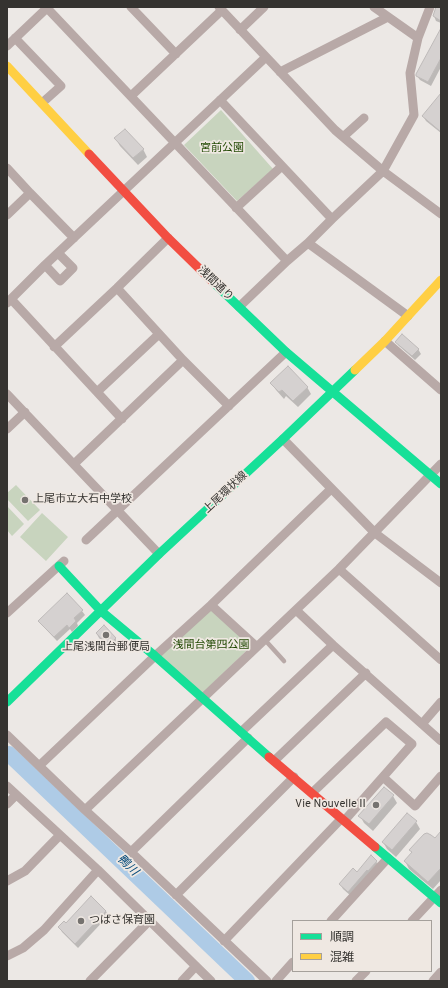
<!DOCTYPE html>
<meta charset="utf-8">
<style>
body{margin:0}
#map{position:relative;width:448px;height:988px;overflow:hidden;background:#ece8e5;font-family:Overpass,"Noto Sans JP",sans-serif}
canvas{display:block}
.frame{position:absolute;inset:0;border:8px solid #353330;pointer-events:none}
.legend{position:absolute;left:292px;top:920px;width:140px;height:52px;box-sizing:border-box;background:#efe8e2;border:1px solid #a5a09b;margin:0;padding:5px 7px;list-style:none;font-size:12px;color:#353330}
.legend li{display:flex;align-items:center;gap:8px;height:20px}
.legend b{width:20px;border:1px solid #a5a09b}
</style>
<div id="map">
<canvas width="448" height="988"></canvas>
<div class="frame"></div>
<ul class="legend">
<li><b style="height:5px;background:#16e098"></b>順調</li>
<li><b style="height:5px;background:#ffcf43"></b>混雑</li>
</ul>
</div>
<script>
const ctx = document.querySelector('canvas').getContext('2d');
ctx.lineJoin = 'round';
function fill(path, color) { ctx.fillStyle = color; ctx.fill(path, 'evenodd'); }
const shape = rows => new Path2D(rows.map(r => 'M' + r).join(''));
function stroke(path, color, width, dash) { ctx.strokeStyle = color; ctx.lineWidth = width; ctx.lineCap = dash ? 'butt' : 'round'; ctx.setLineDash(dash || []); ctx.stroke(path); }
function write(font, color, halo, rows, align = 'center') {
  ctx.font = font + ' Overpass,"Noto Sans JP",sans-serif'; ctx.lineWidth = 3.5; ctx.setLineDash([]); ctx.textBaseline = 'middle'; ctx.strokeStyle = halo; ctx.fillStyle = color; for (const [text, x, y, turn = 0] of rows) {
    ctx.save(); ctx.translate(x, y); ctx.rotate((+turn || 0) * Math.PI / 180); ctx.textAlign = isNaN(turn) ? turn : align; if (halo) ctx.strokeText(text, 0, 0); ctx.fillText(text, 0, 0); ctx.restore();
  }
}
fill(shape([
 [221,110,273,169,237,201,184,145],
 [16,485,40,510,28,521,7,499,7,493],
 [7,506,24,524,12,536,7,530],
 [42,513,68,537,46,561,20,537],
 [210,608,252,645,202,694,160,656]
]), '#c8d4be');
fill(shape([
 [437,7,441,7,441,23,436,21,434,16],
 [441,30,441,67,431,86,420,80,417,76],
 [441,94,441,133,426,121,423,116],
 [116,139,143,149,147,157,138,165,120,146],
 [396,342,418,349,421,354,415,360,399,346],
 [271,383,307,387,311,394,298,407,286,396,284,399,276,390],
 [67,595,82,611,85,615,77,623,78,626,72,632,70,629,57,641,42,625,39,621],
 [97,634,115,638,118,643,111,650,99,638],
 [393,796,397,803,373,831,364,823,360,816],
 [416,822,420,829,396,857,387,849,383,842],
 [441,833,441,880,433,889,409,869,405,861,412,853,411,850,435,839],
 [377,862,379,866,351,896,343,889,340,884],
 [106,911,108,916,78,948,62,932,59,927]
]), '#0003');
stroke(shape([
 [7,752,9,754]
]), '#aecbe6', 2.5);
stroke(shape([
 [9,754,247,981]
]), '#aecbe6', 16);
const building = shape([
 [436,7,441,7,441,21,433,16,436,7],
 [441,28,441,58,428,82,416,76,416,74,441,28],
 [441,93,441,132,422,116,441,93],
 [125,129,144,149,133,158,114,138,125,129],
 [402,334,419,349,412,356,395,342,402,334],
 [288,366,308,387,293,401,282,390,279,392,270,383,288,366],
 [67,593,83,610,74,618,76,621,69,628,67,625,54,637,38,621,67,593],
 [104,625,116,638,108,646,96,633,104,625],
 [384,787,394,795,369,824,358,816,384,787],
 [407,813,417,821,392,850,382,842,407,813],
 [441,831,441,868,428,882,404,861,412,852,409,850,424,834,427,833,431,835,435,838,441,831],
 [371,855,377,861,368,871,367,870,348,892,339,884,353,868,357,872,371,855],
 [91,896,106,911,75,944,58,927,64,921,66,923,91,896]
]);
fill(building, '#d5d1d0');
stroke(building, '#bebab9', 1);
stroke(shape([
 [265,640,284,661]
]), '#b8a9a7', 4.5);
stroke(shape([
 [131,7,176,54],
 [219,7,335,130,383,171,441,214],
 [374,7,418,38],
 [47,8,287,261],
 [240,30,264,7],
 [15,38,61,86,42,103],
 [7,46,48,7],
 [280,72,388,17],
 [131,96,222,10],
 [220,100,332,219],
 [343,137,364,118],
 [7,168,30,193,74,238],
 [236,208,282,166],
 [7,215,30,193],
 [308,243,408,316],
 [45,265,60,281,73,268,58,253],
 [117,288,183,360,229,406],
 [11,299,122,419],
 [7,303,45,265,266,57],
 [239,307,287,261,308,243,332,219,383,171,414,115,410,73,418,38,430,7],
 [385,341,441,390],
 [54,347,117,288,168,238],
 [97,392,159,334],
 [7,394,159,554],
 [7,429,25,412],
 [283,439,375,533,441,583],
 [74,464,183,360],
 [86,540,286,352],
 [339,569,441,660],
 [211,605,257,647],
 [296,610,333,645,441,741],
 [7,613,64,561],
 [422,724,441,702],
 [241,732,333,645],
 [7,735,85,810,131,852,267,981],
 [274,761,366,673],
 [39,766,155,656,211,605,331,489],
 [383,777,415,806,441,776],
 [7,786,98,870,211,981],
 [312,793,386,722,412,744,344,821],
 [7,804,16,795],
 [85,810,339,569,441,464],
 [131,852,248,738],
 [7,881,25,871,60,835],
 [176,895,294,777],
 [331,921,388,858],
 [412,921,441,890],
 [224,941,341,819],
 [7,956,23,948,44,930,98,870],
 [90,981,149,921],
 [182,981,196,966],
 [276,981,293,962],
 [356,981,366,971],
 [433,981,441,972]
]), '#b8a9a7', 9);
stroke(shape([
 [213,282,286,352,441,484],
 [59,566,101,611,155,656,269,757],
 [7,702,159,554,283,439,355,370],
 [375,847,441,903]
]), '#16e098', 9);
stroke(shape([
 [7,66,89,154],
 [355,370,385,341,441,280]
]), '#ffcf43', 9);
stroke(shape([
 [89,154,168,238,213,282],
 [269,757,375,847]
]), '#f24e42', 9);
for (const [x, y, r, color] of [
 [25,500,4,"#75726f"],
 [106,635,4,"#75726f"],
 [376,805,4,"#75726f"],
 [81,921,4,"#75726f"]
]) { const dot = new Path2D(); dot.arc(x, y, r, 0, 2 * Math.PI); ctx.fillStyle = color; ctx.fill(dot); stroke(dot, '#efe8e2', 1.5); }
write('11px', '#234a05', '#efe8e2', [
 ["宮前公園",222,149],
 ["浅間台第四公園",211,646]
]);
write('11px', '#353330', '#efe8e2', [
 ["浅間通り",215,284,44],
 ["上尾環状線",226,493,-43]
]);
write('11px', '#353330', '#efe8e2', [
 ["上尾市立大石中学校",33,500],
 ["上尾浅間台郵便局",106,648,"center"],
 ["Vie NouvelleⅡ",368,805,"right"],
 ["つばさ保育園",89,921]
], 'left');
write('italic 12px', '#054b7c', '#efe8e2', [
 ["鴨川",127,866,44]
]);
</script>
